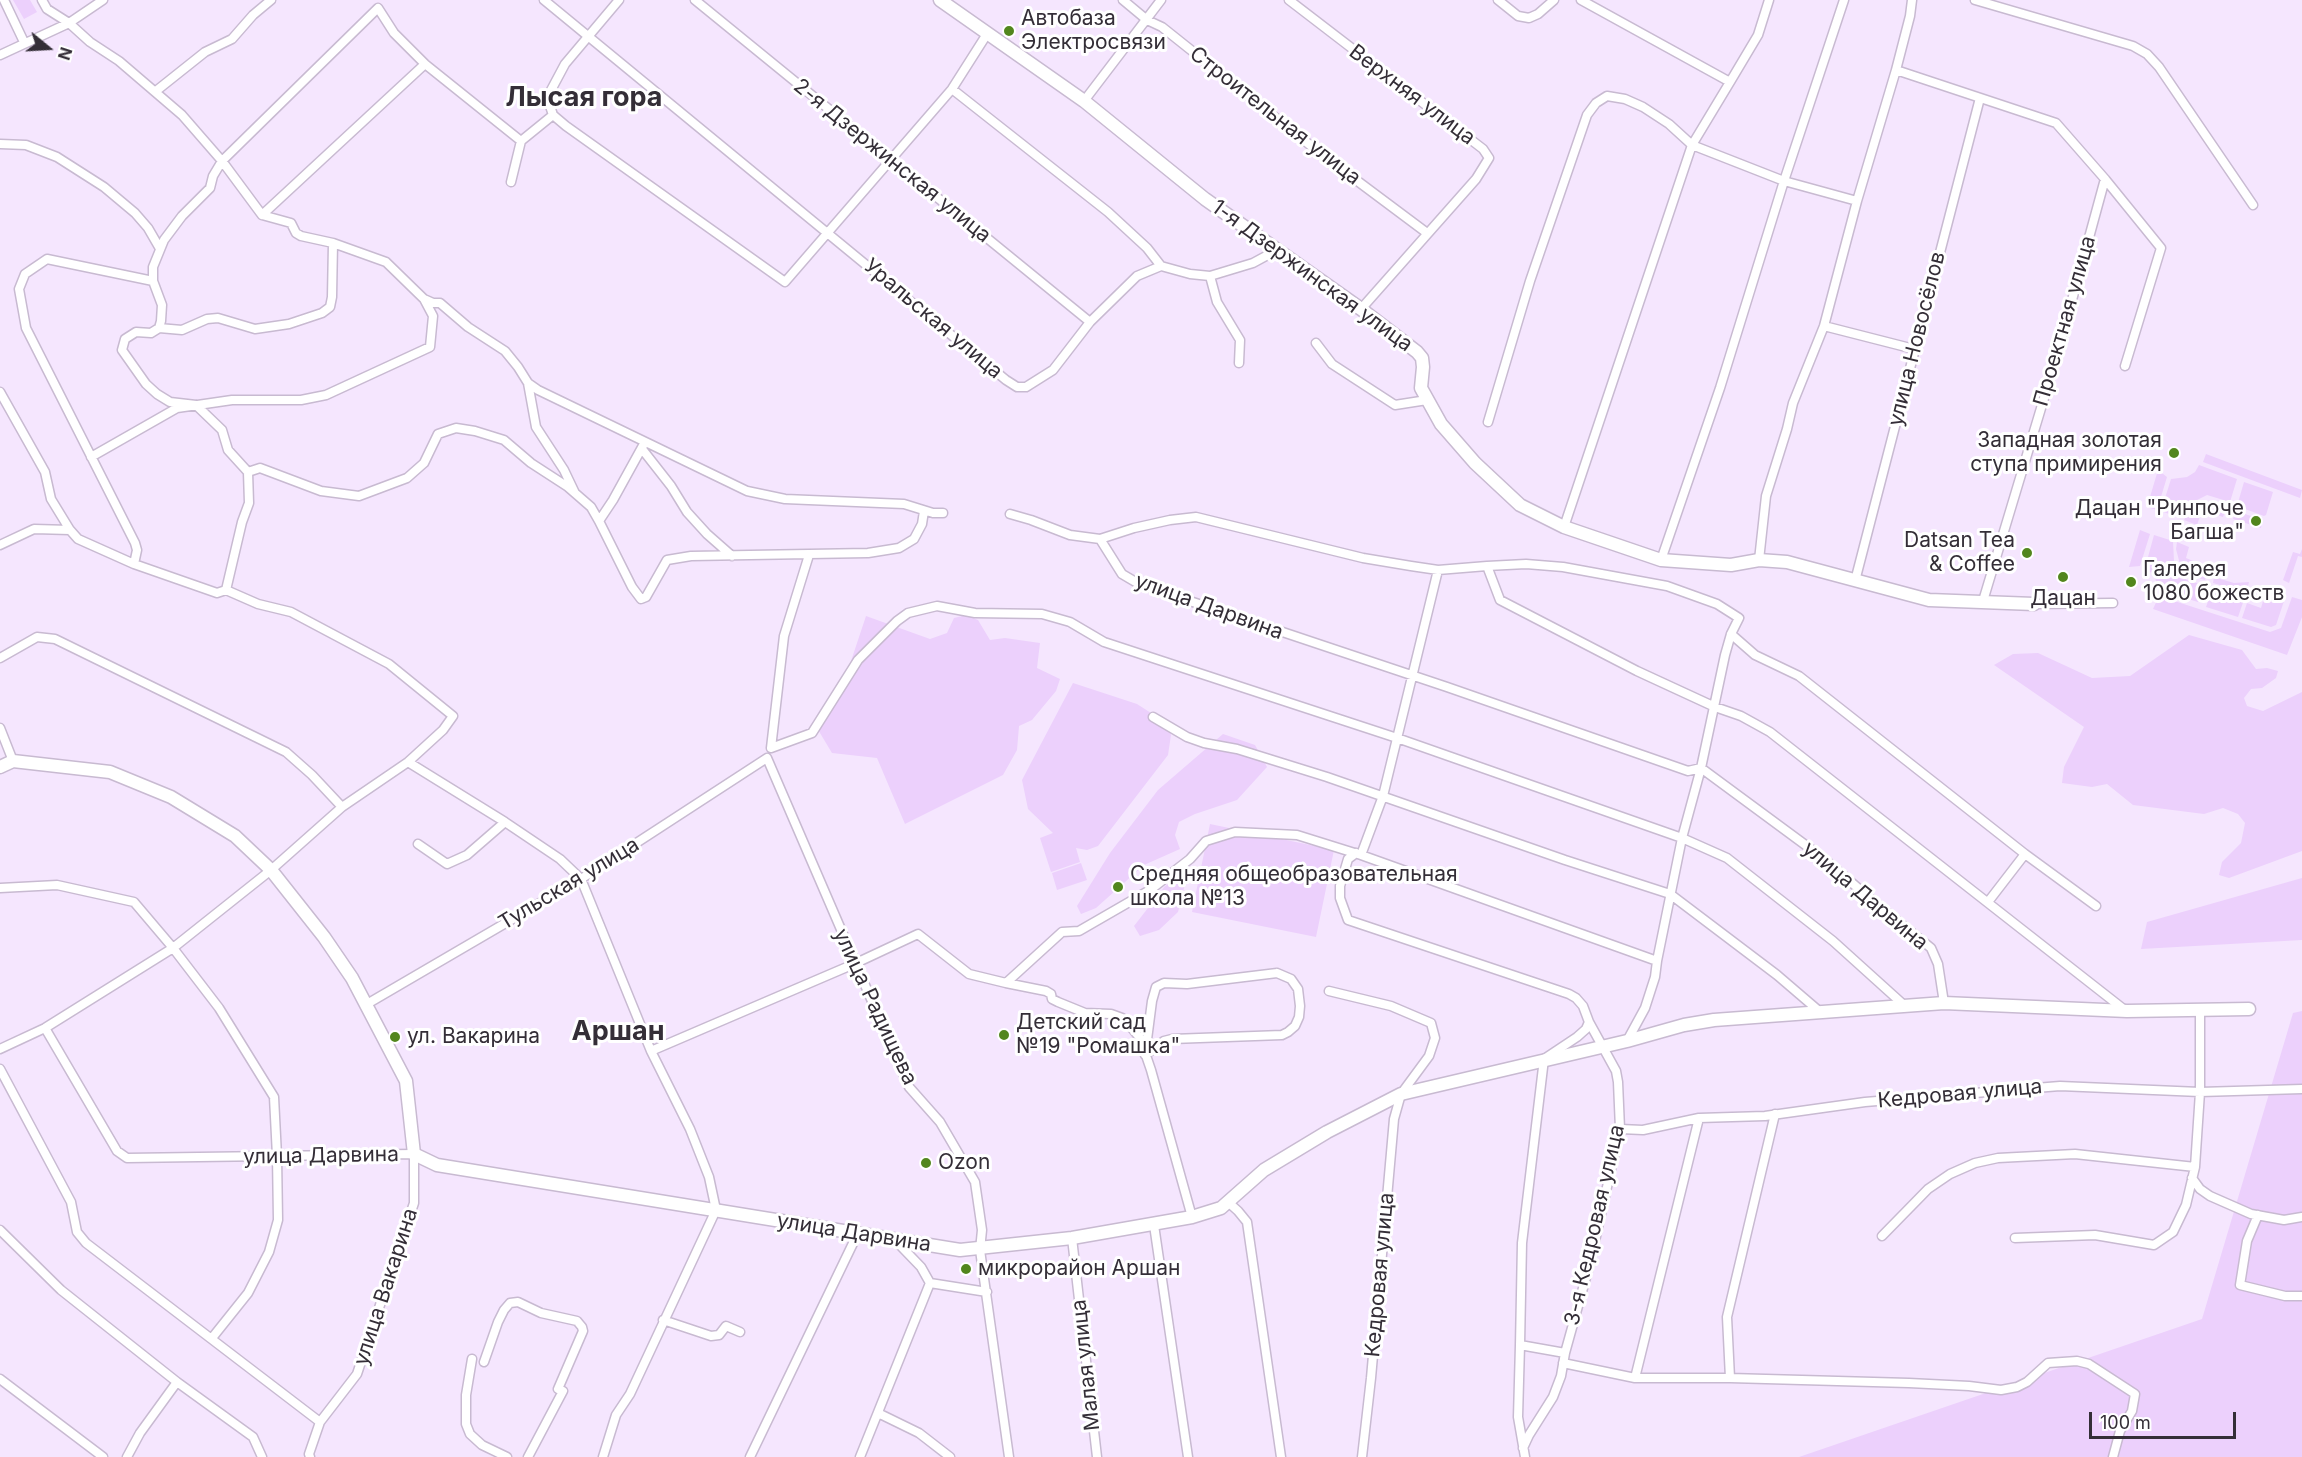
<!DOCTYPE html>
<meta charset="utf-8">
<style>
body{margin:0}
#map{position:relative;width:2302px;height:1457px;overflow:hidden;background:#f5e6fe;font-family:Inter,sans-serif}
canvas{display:block}
.north{position:absolute;left:18px;top:18px;width:60px;height:60px;-webkit-text-stroke:4px #fff;paint-order:stroke;rotate:108deg;font-size:16px;font-weight:700;line-height:24px;text-align:center;color:#342e37}
.north::after{content:'';display:block;margin:auto;width:21px;height:27px;background:#342e37;clip-path:polygon(50% 0,100% 100%,50% 72%,0 100%)}
.scale{position:absolute;left:2089px;top:1412px;width:147px;height:27px;box-sizing:border-box;border:3px solid #342e37;border-top:0;padding-left:8px;font-size:18px;line-height:21px;white-space:nowrap;color:#342e37;-webkit-text-stroke:4px #fff;paint-order:stroke}
</style>
<div id="map">
<canvas width="2302" height="1457"></canvas>
<div class="north">N</div>
<div class="scale">100 m</div>
</div>
<script>
const ctx = document.querySelector('canvas').getContext('2d');
ctx.lineJoin = 'round';
function fill(path, color) { ctx.fillStyle = color; ctx.fill(path, 'evenodd'); }
const shape = rows => new Path2D(rows.map(r => 'M' + r).join(''));
function stroke(path, color, width, dash) { ctx.strokeStyle = color; ctx.lineWidth = width; ctx.lineCap = dash ? 'butt' : 'round'; ctx.setLineDash(dash || []); ctx.stroke(path); }
function write(font, color, halo, rows, align = 'center') {
  ctx.font = font + ' Inter,sans-serif'; ctx.lineWidth = 6; ctx.setLineDash([]); ctx.textBaseline = 'middle'; ctx.strokeStyle = halo; ctx.fillStyle = color; for (const [text, x, y, turn = 0] of rows) {
    ctx.save(); ctx.translate(x, y); ctx.rotate((+turn || 0) * Math.PI / 180); ctx.textAlign = isNaN(turn) ? turn : align; if (halo) ctx.strokeText(text, 0, 0); ctx.fillText(text, 0, 0); ctx.restore();
  }
}
fill(shape([
 [13,0,30,0,37,12,24,19],
 [2206,454,2302,490,2300,498,2203,462],
 [2199,465,2237,479,2230,502,2207,495,2187,505,2180,518,2161,511,2171,479,2187,477,2195,472],
 [2158,470,2167,477,2157,510,2147,507],
 [2244,482,2273,492,2266,515,2264,516,2237,506],
 [2207,501,2226,508,2223,517,2202,510,2197,525,2184,520,2190,508],
 [2236,511,2260,519,2262,521,2261,528,2233,519],
 [2140,530,2150,534,2140,566,2129,567],
 [2154,535,2173,541,2174,561,2178,572,2182,576,2187,580,2204,585,2198,602,2159,590,2154,575,2145,568],
 [2177,542,2189,547,2186,558,2193,561,2193,569,2195,572,2207,575,2205,580,2192,576,2181,568,2176,549],
 [2302,549,2302,557,2298,556,2289,583,2283,580,2293,552,2300,554],
 [2214,577,2234,583,2249,582,2248,586,2234,589,2213,583],
 [2213,587,2234,593,2247,591,2238,617,2206,607],
 [2266,591,2285,598,2276,625,2271,627,2242,618,2247,603,2261,608],
 [2159,596,2270,632,2281,628,2292,597,2302,600,2302,617,2287,655,2153,609],
 [966,615,978,620,990,640,1005,638,1040,643,1037,668,1060,679,1056,691,1032,720,1019,726,1017,750,1003,775,905,824,877,758,832,753,817,728,843,685,866,616,930,639,947,633,954,618],
 [2189,635,2242,650,2256,669,2267,668,2278,671,2276,678,2262,688,2251,689,2244,698,2247,706,2263,711,2302,692,2302,851,2229,878,2219,875,2222,862,2241,843,2245,823,2238,814,2223,808,2204,814,2133,805,2107,784,2092,787,2062,783,2064,767,2084,727,1994,665,2013,654,2038,653,2092,678,2130,676],
 [1073,683,1137,704,1165,722,1171,735,1168,755,1098,846,1087,850,1076,848,1080,862,1051,872,1040,838,1053,833,1028,809,1022,780],
 [1223,734,1255,745,1267,767,1237,800,1195,814,1179,822,1175,835,1180,849,1144,865,1096,908,1081,914,1077,906,1110,853,1158,790],
 [1210,824,1334,850,1316,937,1192,912],
 [1081,863,1087,880,1057,890,1052,873],
 [2302,878,2302,940,2141,949,2147,922],
 [1177,879,1186,880,1178,912,1159,930,1140,936,1134,926,1165,886],
 [2302,1011,2302,1457,1799,1457,2202,1319,2293,1013]
]), '#ecd0fc');
const street = shape([
 [4,0,24,42],
 [42,0,47,9,69,23,90,42,119,61,182,115,222,161,262,215,291,223,296,233,301,236,333,243,386,262,424,299,433,303,440,303,468,327,505,351,518,367,528,383,538,390,747,491,785,499,904,504,933,513,943,513],
 [544,0,1006,380,1017,387,1026,387,1053,370,1090,322,1137,276,1161,266,1147,248,1108,212,952,89],
 [619,0,565,64,549,94,549,103,553,115,566,126,785,282,952,89,987,34],
 [695,0,1090,322],
 [1123,0,1147,20,1162,27,1320,153,1427,233],
 [1289,0,1483,149,1489,158,1476,179,1361,309],
 [1498,0,1518,16,1529,18,1538,14,1554,0],
 [1581,0,1730,82,1758,35,1769,0],
 [1975,0,2133,46,2147,54,2159,67,2253,205],
 [0,55,69,23,103,0],
 [1896,70,1910,16,1912,0],
 [156,91,205,52,232,39,253,15,271,0],
 [1084,101,1161,0],
 [521,141,553,115],
 [0,144,26,145,57,157,104,187,135,213,148,228,159,247],
 [262,215,425,64],
 [1161,266,1190,274,1210,276,1253,263,1277,250],
 [1210,276,1217,302,1240,340,1239,363],
 [1824,326,1914,349],
 [159,328,182,330,207,319,218,318,255,329,289,324,322,313,330,307,332,297,333,243],
 [1316,343,1332,364,1395,405,1427,400],
 [528,383,536,427,564,470,574,491],
 [0,392,45,472,51,499,70,530],
 [1488,422,1530,281,1587,115,1596,103,1607,96,1625,99,1643,107,1669,124,1692,145,1730,82],
 [645,442,613,500,599,521,632,587,641,599,646,597,667,560,691,556,868,553,899,548,914,539,922,524,924,511],
 [642,449,671,486,687,512,707,534,732,556],
 [91,457,177,408,232,400,301,400,326,395,430,347,433,316,424,299],
 [248,472,260,468,321,491,359,496,407,478,424,463,438,434,456,428,475,431,504,440,531,463,568,487,591,507,599,521],
 [1010,514,1031,520,1070,535,1100,539],
 [1564,527,1692,145,1784,181,1857,201],
 [0,545,34,529,70,530,78,539,134,564,217,593,226,590,258,604,291,612,389,664,453,716,443,730,408,762,342,807,271,870,173,948,45,1028,0,1049],
 [809,555,784,636,771,748,812,733,858,660,897,621,908,613,937,606,975,613,1042,614,1070,622,1104,642,1397,738,1682,838,1727,858,1833,941,1905,1006],
 [1661,560,1720,388,1784,181,1844,0],
 [1759,560,1766,496,1787,429,1793,403,1824,326,1857,201,1896,70,2056,123,2105,179,2161,248,2125,366],
 [134,564,137,550,135,543,26,328,19,289,25,274,47,259,153,281],
 [1487,566,1526,564,1563,567,1667,586,1717,604,1739,618,1731,634,1725,655,1701,768,1682,838,1657,961,1655,977,1645,1008,1627,1041],
 [1855,581,1980,98],
 [226,590,242,522,249,503,248,472,228,450,222,430,196,405,170,402,157,394,146,384,122,350,125,339,136,332,151,333,159,328,161,321,162,305,153,281,153,267,164,240,182,216,210,188,213,176,222,161,378,8,394,33,425,64,521,141,511,182],
 [1983,601,2057,355,2105,179],
 [2034,604,2113,603],
 [1731,634,1755,655,1799,676,2025,854,2096,906],
 [0,658,37,637,55,639,286,752,312,775,342,807],
 [1153,717,1187,737,1204,743,1237,749,1327,777,1565,860,1670,894,1777,975,1819,1011],
 [0,728,13,761],
 [408,762,505,822,560,859,581,879,651,1051,690,1129,709,1177,716,1210,630,1394,616,1415,603,1457],
 [418,844,447,864,467,855,505,822],
 [1356,853,1348,859,1340,886,1340,898,1348,920,1569,994,1576,998,1583,1006,1589,1022,1586,1029,1577,1037,1544,1059,1522,1243,1520,1345,1565,1353],
 [1361,855,1657,961],
 [0,888,57,885,134,902,173,948,219,1008,274,1097,277,1156,278,1220,269,1252,248,1293,212,1338],
 [1988,902,2025,854],
 [1277,973,1291,979,1298,989,1300,1006,1299,1017,1295,1026,1288,1032,1282,1035,1172,1039,1164,1041,1145,1055,1152,1001,1156,987,1164,983,1187,984,1277,973],
 [1329,991,1391,1006,1431,1023,1435,1038,1429,1056,1401,1094,1394,1119,1371,1378,1362,1457],
 [1944,1003,1938,964,1931,948,1873,901,1823,858,1701,768,1688,771,1447,687,1139,584,1122,574,1100,539,1134,528,1170,520,1196,517,1363,558,1411,566,1438,570,1487,566,1500,600,1637,671,1715,707,1741,716,1770,732,2126,1011],
 [367,1004,581,879,767,758,909,1087,940,1122,975,1182,982,1230,980,1250,1009,1457],
 [45,1028,117,1151,127,1158,414,1154,414,1203,357,1374,320,1422,309,1454,310,1457],
 [651,1051,854,964,918,934,969,974,1006,983],
 [0,1069,71,1202,77,1232,86,1243,320,1422],
 [1620,1129,1643,1130,1699,1118,1765,1116,1865,1102,2060,1086,2200,1092,2302,1089],
 [2192,1178,2200,1189,2210,1196,2251,1214,2284,1220,2302,1217],
 [1228,1202,1238,1211,1247,1222,1281,1457],
 [2258,1215,2247,1241,2240,1285,2285,1296,2302,1296],
 [1192,1217,1151,1070,1140,1038,1131,1027,1122,1018,1111,1014,1085,1013,1058,1002,1052,999,1051,994,1046,991,1006,983,1062,932,1079,931,1150,890,1190,859,1206,841,1235,832,1297,835,1361,855,1383,796,1438,570],
 [1154,1225,1188,1457],
 [0,1230,61,1290,177,1382,253,1437,262,1457],
 [1882,1236,1928,1189,1950,1174,1975,1163,1998,1158,2075,1154,2195,1167],
 [1072,1238,1097,1457],
 [2015,1238,2095,1235,2154,1245,2173,1232,2186,1205,2195,1167,2200,1092,2200,1011],
 [894,1239,921,1267,930,1283,987,1292],
 [663,1320,711,1336,719,1335,726,1326,740,1332],
 [1520,1345,1518,1417,1525,1457],
 [472,1359,466,1395,466,1424,470,1434,482,1445,507,1457],
 [484,1362,498,1322,504,1310,510,1303,518,1302,541,1313,577,1321,582,1327,583,1331,558,1389],
 [1563,1363,1635,1378,1730,1378,1909,1383,1969,1386,2001,1390,2017,1387,2027,1382,2048,1363,2077,1361,2089,1364,2135,1394,2132,1411,2120,1431,2113,1457],
 [1635,1378,1699,1118],
 [1730,1378,1727,1317,1775,1114],
 [0,1379,103,1457],
 [878,1413,919,1433,950,1457],
 [1523,1448,1529,1435,1553,1397,1561,1376,1565,1353,1590,1263,1620,1129,1618,1082,1616,1071,1589,1022],
 [127,1457,140,1433,177,1382],
 [528,1457,563,1391],
 [750,1457,857,1235],
 [860,1457,930,1283]
]);
const secondary = shape([
 [940,0,1084,101,1205,199,1361,309,1417,352,1422,358,1423,367,1421,388,1441,424,1475,463,1520,505,1564,527,1661,560,1731,565,1759,560,1787,562,1929,600,2034,604],
 [0,767,13,761,110,772,171,797,235,836,271,870,324,937,352,978,406,1081,414,1154,437,1165,960,1250,1072,1238,1192,1217,1221,1208,1264,1170,1327,1132,1401,1094,1627,1041,1684,1025,1714,1020,1944,1003,2127,1011,2249,1009]
]);
stroke(street, '#c8bad1', 11);
stroke(secondary, '#c8bad1', 15);
stroke(street, '#fff', 8);
stroke(secondary, '#fff', 12);
for (const [x, y, r, color] of [
 [1009,31,6,"#52861d"],
 [2174,453,6,"#52861d"],
 [2256,521,6,"#52861d"],
 [2027,553,6,"#52861d"],
 [2063,577,6,"#52861d"],
 [2131,582,6,"#52861d"],
 [1118,887,6,"#52861d"],
 [1004,1035,6,"#52861d"],
 [395,1037,6,"#52861d"],
 [926,1163,6,"#52861d"],
 [966,1269,6,"#52861d"]
]) { const dot = new Path2D(); dot.arc(x, y, r, 0, 2 * Math.PI); ctx.fillStyle = color; ctx.fill(dot); stroke(dot, '#fff', 2); }
write('21px', '#342e37', '#fff', [
 ["Автобаза",1021,19],
 ["Электросвязи",1021,43],
 ["Западная золотая",2162,441,"right"],
 ["ступа примирения",2162,465,"right"],
 ["Дацан \"Ринпоче",2244,509,"right"],
 ["Багша\"",2244,533,"right"],
 ["Datsan Tea",2015,541,"right"],
 ["& Coffee",2015,565,"right"],
 ["Галерея",2143,570],
 ["1080 божеств",2143,594],
 ["Дацан",2063,599,"center"],
 ["Средняя общеобразовательная",1130,875],
 ["школа №13",1130,899],
 ["Детский сад",1016,1023],
 ["№19 \"Ромашка\"",1016,1047],
 ["ул. Вакарина",407,1037],
 ["Ozon",938,1163],
 ["микрорайон Аршан",978,1269]
], 'left');
write('21px', '#342e37', '#fff', [
 ["Верхняя улица",1412,95,37],
 ["Строительная улица",1275,116,38],
 ["2-я Дзержинская улица",892,161,39],
 ["1-я Дзержинская улица",1312,276,36],
 ["Уральская улица",933,319,40],
 ["Проектная улица",2065,321,-74],
 ["улица Новосёлов",1917,339,-76],
 ["улица Дарвина",1209,607,20],
 ["Тульская улица",569,884,-31],
 ["улица Дарвина",1865,896,40],
 ["улица Радищева",875,1007,65],
 ["Кедровая улица",1960,1094,-5],
 ["улица Дарвина",321,1156,-1],
 ["3-я Кедровая улица",1595,1225,-77],
 ["улица Дарвина",854,1233,9],
 ["Кедровая улица",1380,1275,-85],
 ["улица Вакарина",386,1287,-72],
 ["Малая улица",1086,1365,-96]
]);
write('bold 27px', '#342e37', '#fff', [
 ["Лысая гора",584,98],
 ["Аршан",618,1032]
]);
</script>
